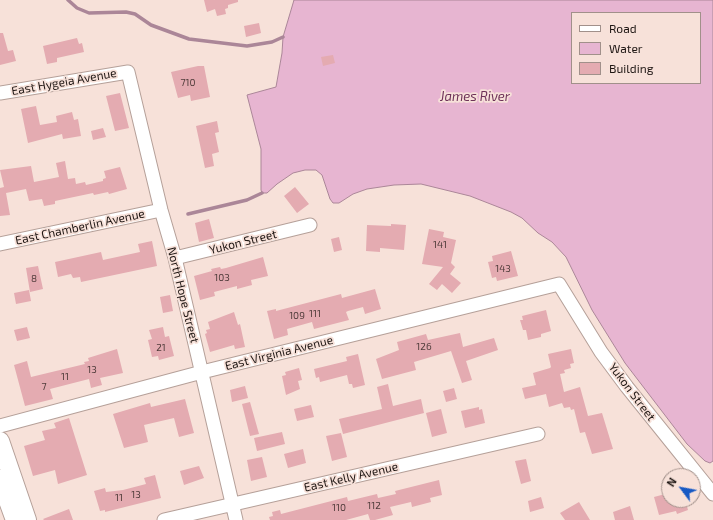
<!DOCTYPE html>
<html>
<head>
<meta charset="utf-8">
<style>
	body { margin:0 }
	#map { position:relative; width:713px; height:520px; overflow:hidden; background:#f7e1d9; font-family:"Exo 2",sans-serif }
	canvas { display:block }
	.legend { position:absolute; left:571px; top:12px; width:130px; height:72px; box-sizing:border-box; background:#f7e1d9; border:1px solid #a1908a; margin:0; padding:5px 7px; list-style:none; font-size:12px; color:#1f1714 }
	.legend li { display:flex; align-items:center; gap:8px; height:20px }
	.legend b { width:20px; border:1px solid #a1908a }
	.north { position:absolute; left:661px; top:468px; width:40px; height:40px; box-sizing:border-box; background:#f7e1d9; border:1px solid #a1908a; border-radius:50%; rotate:302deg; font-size:11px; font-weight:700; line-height:16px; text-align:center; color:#1f1714 }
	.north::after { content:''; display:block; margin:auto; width:14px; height:18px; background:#1659c4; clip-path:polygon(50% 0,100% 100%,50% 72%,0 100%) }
</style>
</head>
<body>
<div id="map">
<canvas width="713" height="520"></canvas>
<ul class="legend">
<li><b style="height:5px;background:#fff"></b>Road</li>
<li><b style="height:11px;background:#e7b5d1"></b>Water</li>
<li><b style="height:11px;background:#e4abb1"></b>Building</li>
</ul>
<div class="north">N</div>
</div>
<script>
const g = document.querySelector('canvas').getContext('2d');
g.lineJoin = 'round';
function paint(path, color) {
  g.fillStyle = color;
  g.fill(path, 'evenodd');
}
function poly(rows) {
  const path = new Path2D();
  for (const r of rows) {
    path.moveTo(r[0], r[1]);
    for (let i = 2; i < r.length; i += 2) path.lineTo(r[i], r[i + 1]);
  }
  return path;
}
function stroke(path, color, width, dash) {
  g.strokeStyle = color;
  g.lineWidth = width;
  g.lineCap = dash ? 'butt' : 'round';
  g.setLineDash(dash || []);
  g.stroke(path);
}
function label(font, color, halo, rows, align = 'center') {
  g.font = font + ' "Exo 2",sans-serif';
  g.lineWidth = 3.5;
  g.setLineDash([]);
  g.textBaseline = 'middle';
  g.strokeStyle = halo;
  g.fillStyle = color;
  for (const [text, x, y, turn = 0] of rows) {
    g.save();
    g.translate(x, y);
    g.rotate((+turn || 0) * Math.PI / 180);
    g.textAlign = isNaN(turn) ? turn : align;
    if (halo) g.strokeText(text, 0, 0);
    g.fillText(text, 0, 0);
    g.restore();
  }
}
const water = poly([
	[294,0,713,0,713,461,710,463,705,461,687,444,625,363,592,310,566,257,552,242,538,233,522,218,511,212,470,196,421,184,394,185,367,189,353,194,339,203,333,203,330,199,322,175,316,170,305,170,293,173,277,184,267,193,262,193,261,190,261,149,247,95,276,87,282,53,283,37,294,0],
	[572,13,700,13,700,83,572,83,572,13]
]);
paint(water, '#e7b5d1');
stroke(water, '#ab8698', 1);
stroke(poly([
	[68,0,77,8,89,13,126,12,135,14,151,25,189,39,247,46,272,42,283,37],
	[188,214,247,200,262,193]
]), '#ab8698', 3.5);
paint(poly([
	[204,0,238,0,238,2,228,5,228,8,225,9,226,14,217,16,215,9,207,12],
	[259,23,261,33,246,37,244,26],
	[0,33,3,33,8,51,13,50,16,61,0,65],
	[77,38,79,44,82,43,84,52,57,58,57,62,47,64,43,46],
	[333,55,335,63,323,66,321,57],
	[198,66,204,66,210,97,191,101,190,95,178,98,171,72],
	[120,93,129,128,115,131,106,96],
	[36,106,40,125,57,122,56,116,72,112,74,120,78,119,81,136,63,139,62,134,28,143,21,109],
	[217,121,219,132,215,133,219,152,212,154,214,166,205,168,196,126],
	[103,128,106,137,93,140,91,131],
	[65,161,68,179,75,178,76,184,85,182,86,185,103,181,103,179,106,178,104,171,120,167,127,189,109,194,108,192,94,195,93,193,55,201,55,204,44,206,42,199,29,201,26,189,6,193,10,215,0,216,0,188,4,187,0,170,31,166,34,182,59,177,56,163],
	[295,187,309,204,297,213,284,196],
	[209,219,214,238,199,242,195,223],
	[391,224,406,225,404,250,380,248,380,252,366,251,367,225,391,226],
	[429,229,444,232,443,237,456,240,451,263,455,267,450,274,461,283,452,293,442,284,437,290,429,284,443,267,422,264],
	[339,237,342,250,334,252,331,239],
	[152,241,157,266,81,282,80,277,73,278,71,274,58,277,55,262,101,252,103,260,140,252,138,244],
	[511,251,518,276,497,281,496,277,492,278,488,262,493,261,492,256],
	[263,257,268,276,251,280,252,285,237,289,237,286,214,292,215,296,200,300,194,276,212,271,211,269,220,267,221,269,226,268],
	[38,266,43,289,30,292,26,268],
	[375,289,381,309,365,314,363,307,348,311,346,312,349,320,314,329,312,322,287,329,288,335,274,339,267,311,276,309,276,311,341,294,342,298],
	[29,290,31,301,16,304,14,293],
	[170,295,173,311,163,313,160,297],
	[546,310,551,331,541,334,541,337,528,340,526,330,523,330,520,320,523,320,522,316],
	[234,312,238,325,240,324,245,347,235,349,234,345,210,352,205,334,207,333,206,330,210,329,208,322],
	[27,327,30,338,17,341,14,330],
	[163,327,165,337,169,336,174,356,159,360,158,356,152,357,148,340,152,339,149,330],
	[460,333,463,347,494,338,498,350,466,361,472,380,462,383,451,351,414,362,416,370,382,379,376,359,399,350,397,342,426,334,428,340],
	[117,349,123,373,100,378,102,385,91,388,89,379,50,389,53,399,25,406,14,365,27,361,31,377,85,364,84,362,89,361,88,358],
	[571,349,574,363,570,364,571,368,564,370,565,373,560,374,564,392,580,387,588,416,602,413,613,449,592,454,585,432,580,433,574,409,571,410,570,407,564,408,562,403,549,407,546,394,525,399,522,388,536,385,533,373,550,368,551,367,548,354],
	[358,354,365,385,353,388,352,384,349,384,347,375,320,382,319,377,316,378,314,369,347,361,346,357],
	[299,368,302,380,298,381,300,389,286,395,282,376,286,375,285,372],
	[388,384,393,406,421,399,424,413,343,434,339,419,382,409,377,387],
	[245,386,248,398,232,402,230,390],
	[454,388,457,399,446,402,443,391],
	[185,399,194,433,179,437,174,418,144,425,148,442,124,448,113,414,150,403,151,407],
	[250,402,259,434,250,436,242,404],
	[311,405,314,417,297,421,294,409],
	[479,407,479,410,482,409,485,423,465,428,461,411],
	[441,409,447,433,432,437,426,413],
	[69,418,87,475,58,484,55,470,33,476,24,446,45,440,42,431,56,428,54,423],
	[282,432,285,444,257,451,254,438],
	[341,433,347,457,332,461,326,436],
	[303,449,306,463,288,468,284,454],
	[262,457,267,477,251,481,247,460],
	[526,459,531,481,521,484,515,461],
	[199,466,204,478,184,485,180,471],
	[155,475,161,498,105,512,105,510,100,511,94,491,105,488,106,492,123,490,146,484,144,478],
	[439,480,442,495,430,498,431,502,412,507,411,502,390,507,393,515,375,520,370,520,368,514,346,520,270,520,269,517,273,516,272,512,280,510,281,514,347,497,348,501,377,494,378,498,396,494,395,491],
	[669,493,669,500,685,500,688,510,677,514,676,511,659,515,654,497],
	[541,497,544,508,530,512,528,501],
	[579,502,590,520,565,520,560,513],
	[630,506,634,520,615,520,613,512],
	[69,509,73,520,44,520,43,519]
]), '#e4abb1');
const minor = poly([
	[0,93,128,72,161,210,175,258,236,520],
	[0,244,161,210],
	[175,258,310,225],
	[0,426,202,372,559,284,601,352,627,387,713,494],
	[164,520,538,434]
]);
const secondary = poly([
	[0,441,27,520],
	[0,479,15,520]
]);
stroke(minor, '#b5a099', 15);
stroke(secondary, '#b5a099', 20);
stroke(minor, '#fff', 13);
stroke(secondary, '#fff', 18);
label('10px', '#503c3b', null, [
	["710",188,83],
	["141",440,245],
	["143",503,269],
	["103",222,278],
	["8",34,279],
	["111",315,314],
	["109",297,316],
	["126",424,347],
	["21",161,348],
	["13",92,370],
	["11",65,377],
	["7",44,387],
	["13",136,495],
	["11",119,498],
	["112",374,506],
	["110",339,508]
]);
label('12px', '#1f1714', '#f7e1d9', [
	["East Hygeia Avenue",64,82,-10],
	["East Chamberlin Avenue",80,227,-12],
	["Yukon Street",243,242,-14],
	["North Hope Street",183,295,76],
	["East Virginia Avenue",279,353,-14],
	["Yukon Street",632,392,53],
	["East Kelly Avenue",351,477,-13]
]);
label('italic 13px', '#6e3258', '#f7e1d9', [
	["James River",475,97]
]);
</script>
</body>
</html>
